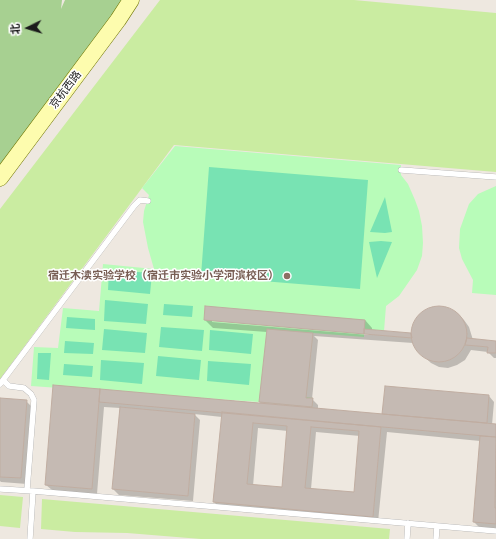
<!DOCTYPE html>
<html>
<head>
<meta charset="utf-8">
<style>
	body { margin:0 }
	#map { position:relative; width:496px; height:539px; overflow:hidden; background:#eee8e0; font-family:Signika,"Noto Sans SC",sans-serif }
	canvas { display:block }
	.north { position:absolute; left:8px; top:8px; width:40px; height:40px; -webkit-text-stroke:3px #fff; paint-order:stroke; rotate:265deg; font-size:11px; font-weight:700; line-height:16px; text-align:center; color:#1b1b1b }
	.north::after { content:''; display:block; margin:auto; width:14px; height:18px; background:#1b1b1b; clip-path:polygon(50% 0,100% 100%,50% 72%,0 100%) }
</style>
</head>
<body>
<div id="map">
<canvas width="496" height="539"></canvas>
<div class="north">北</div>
</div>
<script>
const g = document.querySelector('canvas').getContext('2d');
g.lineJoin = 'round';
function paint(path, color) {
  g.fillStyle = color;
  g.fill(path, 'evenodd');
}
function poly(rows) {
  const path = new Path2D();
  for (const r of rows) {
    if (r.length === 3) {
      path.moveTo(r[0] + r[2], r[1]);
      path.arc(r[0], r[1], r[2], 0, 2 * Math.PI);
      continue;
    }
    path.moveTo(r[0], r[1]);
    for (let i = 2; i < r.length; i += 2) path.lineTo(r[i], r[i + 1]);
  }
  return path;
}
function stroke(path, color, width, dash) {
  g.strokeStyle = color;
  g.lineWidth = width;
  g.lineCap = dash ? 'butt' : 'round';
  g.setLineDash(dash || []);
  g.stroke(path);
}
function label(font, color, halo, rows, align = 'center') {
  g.font = font + ' Signika,"Noto Sans SC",sans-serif';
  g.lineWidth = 3;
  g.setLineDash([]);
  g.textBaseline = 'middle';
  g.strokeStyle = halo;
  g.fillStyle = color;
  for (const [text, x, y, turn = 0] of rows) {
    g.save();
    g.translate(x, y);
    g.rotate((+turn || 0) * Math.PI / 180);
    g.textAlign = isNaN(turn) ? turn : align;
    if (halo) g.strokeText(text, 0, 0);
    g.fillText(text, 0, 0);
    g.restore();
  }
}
paint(poly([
	[160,0,354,0,496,13,496,172,174,145,0,379,0,209],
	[0,495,23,497,20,528,0,526],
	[42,499,390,529,389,539,201,539,127,533,75,532,41,529]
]), '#caeca1');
paint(poly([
	[0,0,62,0,61,9,65,0,122,0,103,32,0,169]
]), '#a7d091');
paint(poly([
	[175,146,401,165,401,175,408,184,415,200,419,211,422,226,423,243,422,256,417,270,399,296,386,306,384,331,364,329,364,337,313,333,306,397,313,398,312,407,259,402,31,386,34,347,58,348,63,308,99,311,103,264,154,269,148,248,143,222,144,211,149,195,142,188],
	[496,186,496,295,472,293,473,280,462,259,459,248,460,229,469,204,478,194]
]), '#b8fcb9');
paint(poly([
	[209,167,368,180,360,289,201,276],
	[385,197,392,232,385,233,370,232],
	[381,241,392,242,377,278,369,242],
	[109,270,152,273,150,294,108,290],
	[105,300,148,304,146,324,104,321],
	[164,304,193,306,192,317,163,315],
	[67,317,95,319,95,330,66,328],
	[161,327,204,330,202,351,159,347],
	[104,329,147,333,145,353,102,350],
	[210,330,253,334,251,354,209,350],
	[65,341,94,343,93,354,64,353],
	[38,353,51,353,49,380,37,379],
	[158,356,201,360,199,380,156,376],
	[101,360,144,363,142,384,100,380],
	[208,361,251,364,249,385,207,381],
	[64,364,93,366,92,377,63,375]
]), '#78e3b3');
paint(poly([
	[206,307,365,320,372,328,372,331,412,334,414,325,418,317,424,311,432,307,441,307,450,309,457,313,464,320,469,327,473,340,496,342,496,358,494,358,488,352,471,350,465,360,457,365,448,368,439,367,431,363,418,351,413,343,314,336,318,340,312,399,318,405,318,409,383,415,386,387,489,396,494,402,492,425,496,425,496,529,480,528,474,522,480,441,387,432,378,522,220,508,214,502,222,417,194,414,200,420,193,501,119,495,113,489,120,408,104,407,97,494,52,490,46,485,54,386,260,403,267,332,213,328,205,320],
	[212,320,369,333,369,335,212,322],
	[258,428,288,431,283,488,253,486],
	[316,432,360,436,355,493,311,489],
	[26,401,32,407,27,484,1,482,0,481,0,410]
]), '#0003');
const building = poly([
	[439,334,28],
	[205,306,365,320,364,334,204,320,205,306],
	[267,329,313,333,306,398,313,398,312,407,259,402,267,329],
	[364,329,411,333,412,338,364,334,364,329],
	[467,338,496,341,496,353,487,353,488,347,465,345,467,338],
	[53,385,100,389,92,489,45,485,53,385],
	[385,386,489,395,487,423,382,414,385,386],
	[100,389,496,424,496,437,99,402,100,389],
	[0,398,27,400,21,478,0,477,0,398],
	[120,407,195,414,188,496,112,489,120,407],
	[222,412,381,427,373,517,213,502,222,412],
	[253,423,287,426,282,487,247,484,253,423],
	[311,427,359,431,354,492,305,488,311,427],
	[480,436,496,437,495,508,496,508,496,524,473,522,480,436]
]);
paint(building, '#c5bab3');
stroke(building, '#c0ada1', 1);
const service = poly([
	[401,170,496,177],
	[3,380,9,386,24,388,31,394,34,400,27,490],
	[0,384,134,206,140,200,148,201],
	[0,489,33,491,496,531],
	[30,539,33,491],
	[407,539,408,523],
	[436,539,437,526]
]);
const secondary = poly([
	[0,178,118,20,131,0]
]);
stroke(service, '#a2a2a2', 6);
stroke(secondary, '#6e7400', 17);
stroke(service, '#fff', 5.5);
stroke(secondary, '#fdfcae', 16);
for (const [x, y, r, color] of [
	[287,276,4,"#8d6e63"]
]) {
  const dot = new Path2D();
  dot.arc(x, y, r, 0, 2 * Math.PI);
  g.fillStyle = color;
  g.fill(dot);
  stroke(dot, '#fff', 1.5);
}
label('11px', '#1b1b1b', '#fff', [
	["京杭西路",66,90,-53]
]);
label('bold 11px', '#785e54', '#fff', [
	["宿迁木渎实验学校（宿迁市实验小学河滨校区）",279,276]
], 'right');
</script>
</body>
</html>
